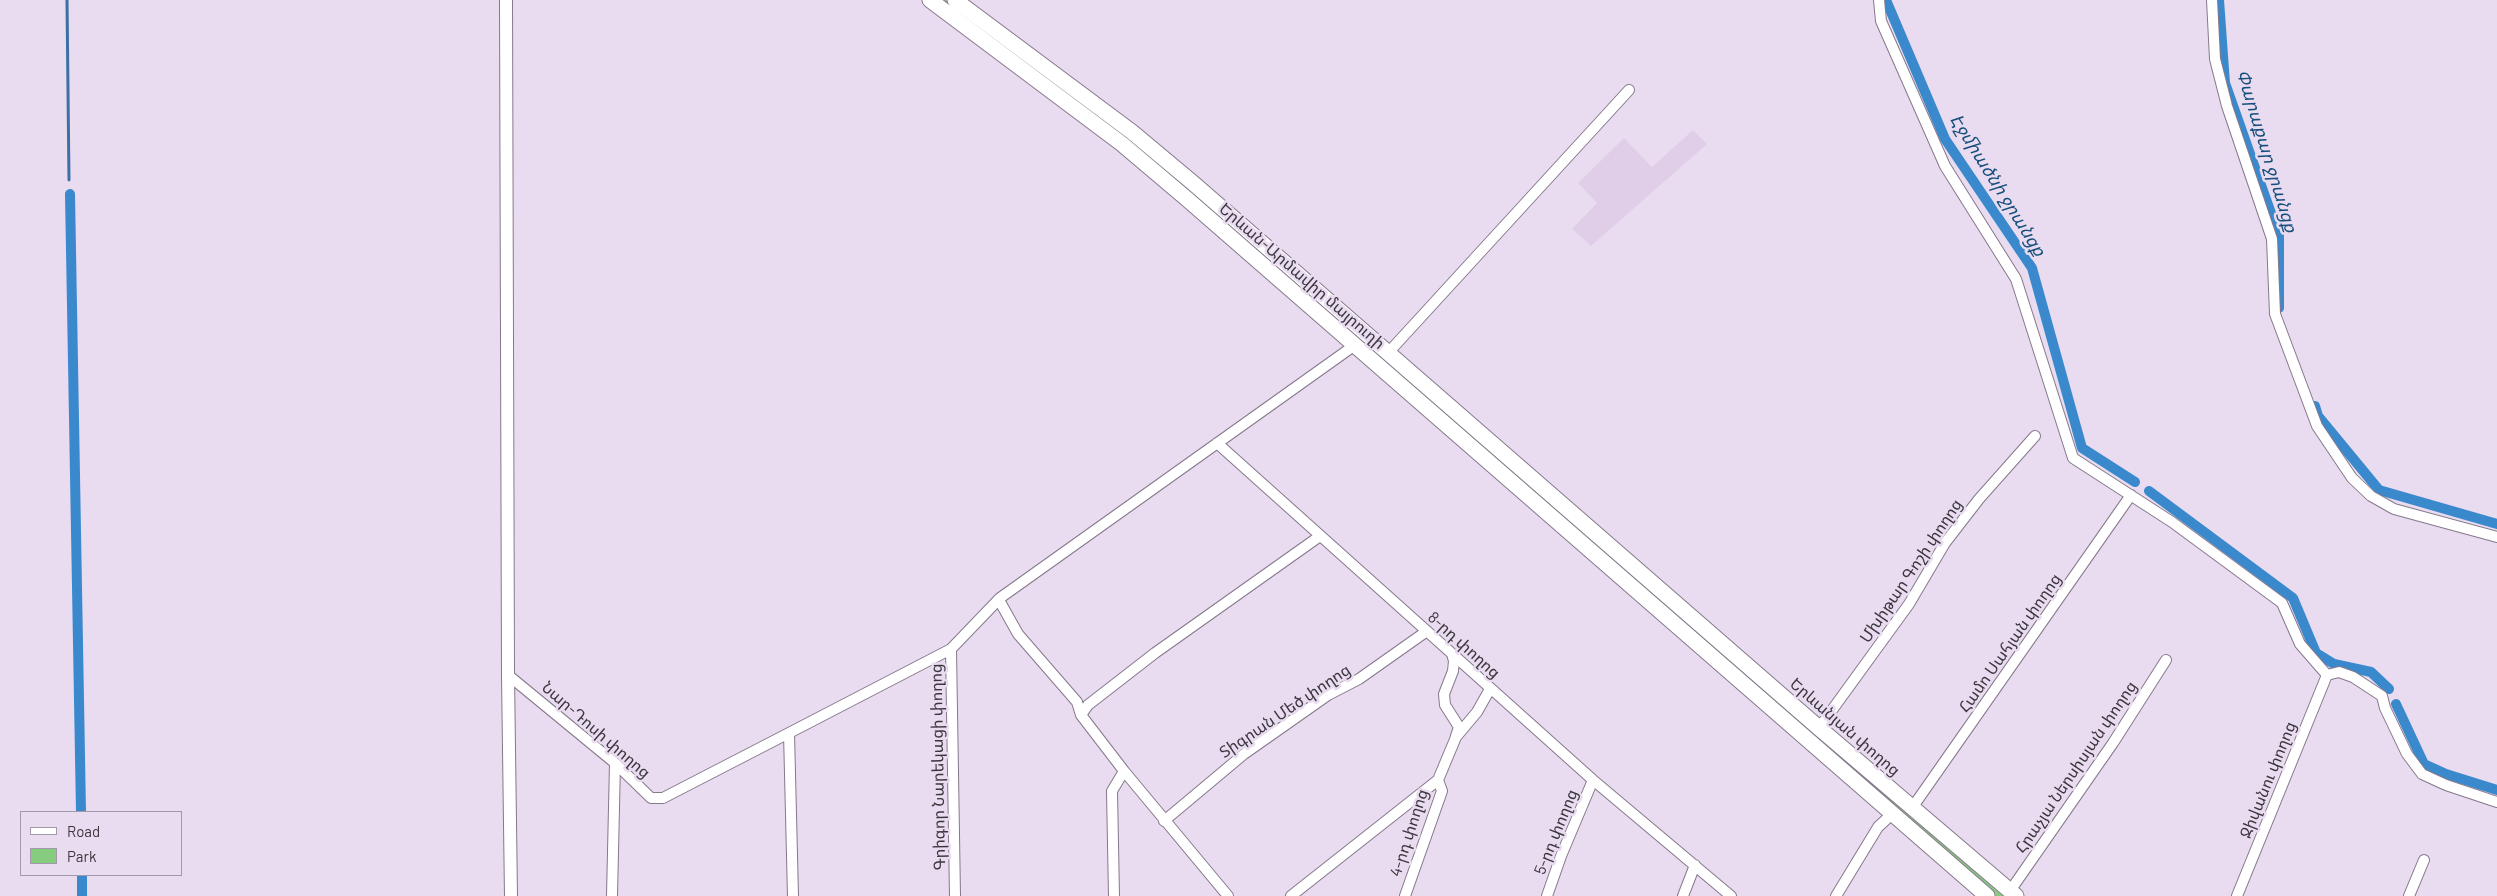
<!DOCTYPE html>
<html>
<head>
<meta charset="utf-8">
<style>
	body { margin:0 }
	#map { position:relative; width:2497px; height:896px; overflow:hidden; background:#e9dcf0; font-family:Barlow,sans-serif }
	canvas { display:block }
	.legend { position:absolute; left:20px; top:811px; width:162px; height:65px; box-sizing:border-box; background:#e9dcf0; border:1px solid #a39aa9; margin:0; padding:6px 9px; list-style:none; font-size:15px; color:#3b363e }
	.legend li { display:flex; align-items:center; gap:10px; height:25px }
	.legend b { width:25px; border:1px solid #a39aa9 }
</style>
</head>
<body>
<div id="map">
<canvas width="2497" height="896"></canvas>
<ul class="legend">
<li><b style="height:6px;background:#fff"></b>Road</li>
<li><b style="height:14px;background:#86cc7f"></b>Park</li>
</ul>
</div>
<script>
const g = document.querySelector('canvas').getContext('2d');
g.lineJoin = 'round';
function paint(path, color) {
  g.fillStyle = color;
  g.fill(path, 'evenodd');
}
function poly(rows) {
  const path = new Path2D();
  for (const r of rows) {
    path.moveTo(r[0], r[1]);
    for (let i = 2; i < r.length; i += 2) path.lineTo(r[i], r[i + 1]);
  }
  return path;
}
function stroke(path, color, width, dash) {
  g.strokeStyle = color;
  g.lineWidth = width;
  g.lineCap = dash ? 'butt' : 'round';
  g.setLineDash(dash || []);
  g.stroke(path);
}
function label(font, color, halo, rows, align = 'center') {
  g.font = font + ' Barlow,"Noto Sans Armenian",sans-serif';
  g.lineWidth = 5;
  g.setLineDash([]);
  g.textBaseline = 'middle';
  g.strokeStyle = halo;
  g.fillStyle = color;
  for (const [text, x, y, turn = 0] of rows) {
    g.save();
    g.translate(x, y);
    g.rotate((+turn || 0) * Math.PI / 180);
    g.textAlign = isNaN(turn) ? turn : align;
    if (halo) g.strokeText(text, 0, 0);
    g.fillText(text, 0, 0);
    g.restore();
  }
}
paint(poly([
	[1693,130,1707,144,1591,246,1572,229,1597,203,1578,183,1624,138,1652,167]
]), '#e0cee9');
paint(poly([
	[939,0,947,0,1027,57,1152,155,2003,896,1996,896,1728,663]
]), '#86cc7f');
stroke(poly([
	[67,0,69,180]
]), '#3b70a2', 3);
stroke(poly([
	[1886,0,1945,139,2032,268,2082,448,2135,482],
	[2219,0,2225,83,2279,236,2279,308],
	[70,194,81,812],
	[2315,406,2318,416,2379,490,2497,524],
	[2149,491,2293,598,2316,653,2334,664,2371,672,2389,689],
	[2396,704,2424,764,2446,774,2497,790],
	[82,875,82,896]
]), '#3b89cd', 10);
const minor = poly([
	[1879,0,1881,21,1945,166,2016,279,2073,458,2172,522,2282,603,2300,644,2327,675],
	[2212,0,2215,59,2227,106,2272,239,2275,314,2317,426,2352,478,2371,496,2394,509,2497,537],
	[1387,354,1629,90],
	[1217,443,1593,780,1731,896],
	[999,600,1018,634,1077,702,1081,715,1124,771,1228,896],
	[1452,654,1454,661,1453,671,1444,694,1445,705,1459,727,1456,736],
	[508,675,615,763,651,798,663,798,789,733,793,896],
	[2327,675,2339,672,2353,677,2382,696,2385,708,2407,754,2422,774,2446,785,2497,802],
	[1081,715,1088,705,1155,653,1320,536],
	[1819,728,1909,604,1945,543,1979,499,2035,436],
	[789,733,951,649],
	[1912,808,2131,495],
	[1164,821,1244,754,1328,695,1359,679,1427,631],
	[2010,891,2113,743,2166,660],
	[612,896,615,763],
	[955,896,951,649,1000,598,1355,345],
	[1114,896,1112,791,1124,771],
	[1291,896,1438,780,1456,737,1477,712,1490,689],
	[1405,896,1442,791,1438,780],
	[1547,896,1561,856,1593,780],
	[1683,896,1695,865],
	[1836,896,1878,827,1893,813],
	[2237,896,2327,675],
	[2409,896,2424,860]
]);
const major = poly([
	[506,0,508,675,511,896]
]);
const highway = poly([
	[930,0,1122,144,1187,199,1987,896],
	[955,0,1132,132,1193,183,1819,728,2016,896]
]);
stroke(minor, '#85798b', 12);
stroke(major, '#85798b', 14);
stroke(highway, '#85798b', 17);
stroke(minor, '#fff', 10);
stroke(major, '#fff', 12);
stroke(highway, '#fff', 15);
label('16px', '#3b363e', '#e9dcf0', [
	["Երևան-Արմավիր մայրուղի",1302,276,41],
	["Մխիթար Գոշի փողոց",1911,571,-56],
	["Համո Սահյան փողոց",2010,643,-55],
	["8-րդ փողոց",1464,645,42],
	["Տիգրան Մեծ փողոց",1285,711,-34],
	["Երևանյան փողոց",1845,727,41],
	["Նար-Դոսի փողոց",596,730,41],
	["Գրիգոր Նարեկացի փողոց",938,767,-91],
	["Հրաչյա Ներսիսյան փողոց",2076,767,-56],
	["Ջիվանու փողոց",2268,780,-68],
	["5-րդ փողոց",1556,832,-68],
	["4-րդ փողոց",1409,833,-72]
]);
label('italic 18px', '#174e7c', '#e9dcf0', [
	["Փարաքար ջրանցք",2267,151,73],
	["Էջմիածնի ջրանցք",1998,185,58]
]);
</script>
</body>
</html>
